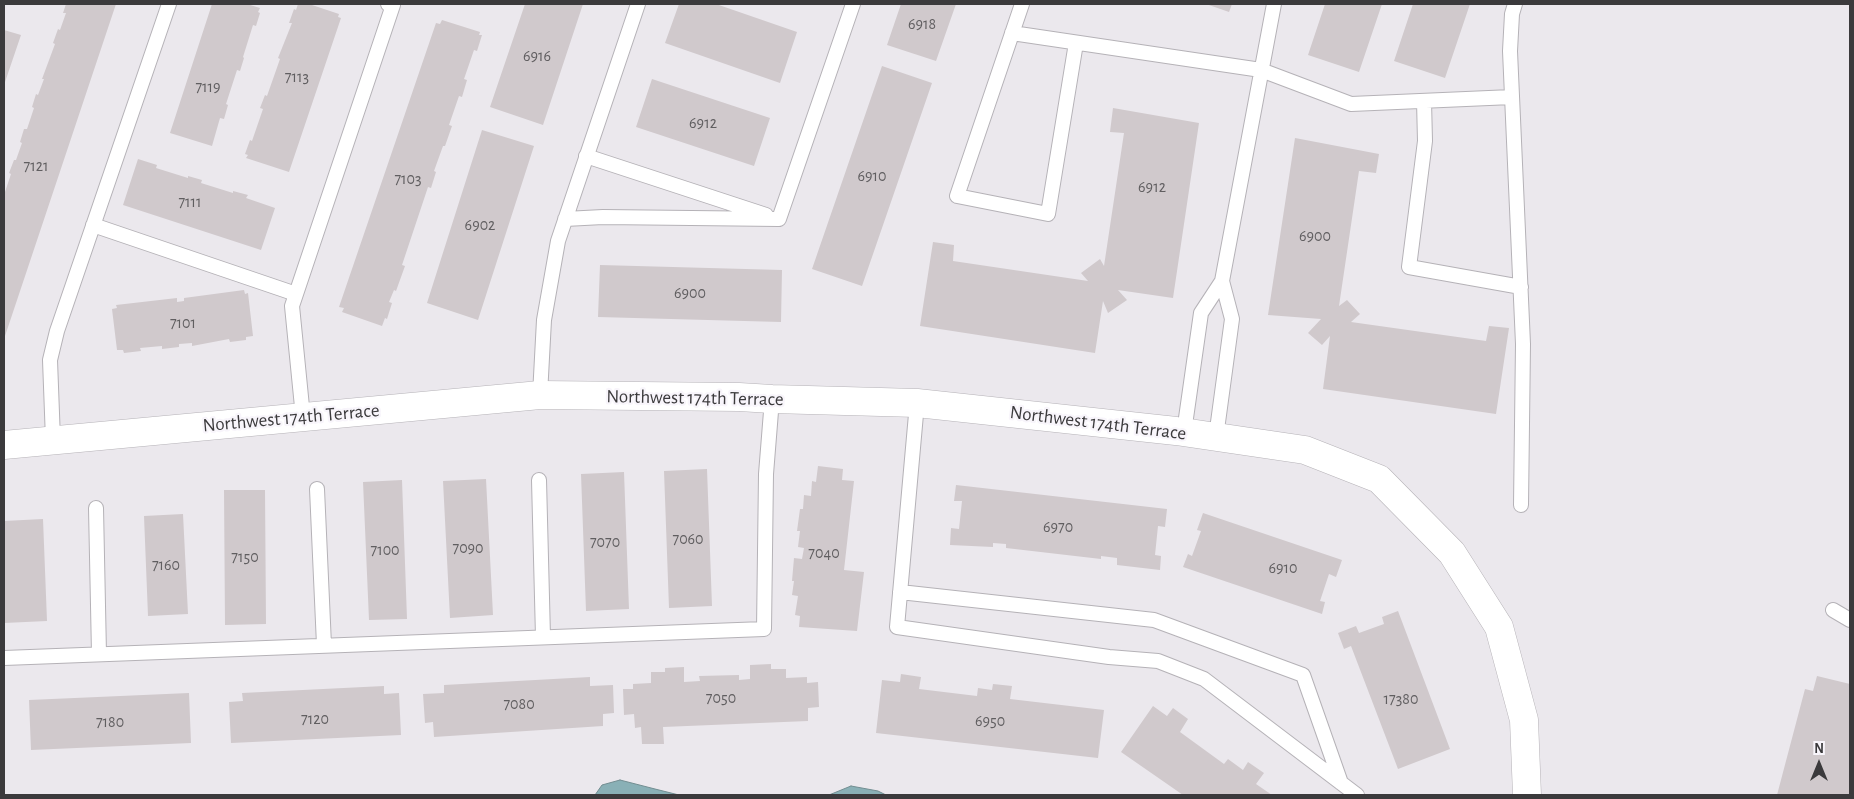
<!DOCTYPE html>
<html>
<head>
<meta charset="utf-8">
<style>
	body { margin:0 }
	#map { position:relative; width:1854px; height:799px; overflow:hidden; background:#ebe8ed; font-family:"Alegreya Sans",sans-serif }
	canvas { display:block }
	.frame { position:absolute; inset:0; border:5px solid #3b3a3c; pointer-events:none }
	.north { position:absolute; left:1794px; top:739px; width:50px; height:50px; -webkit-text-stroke:4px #f8f5fb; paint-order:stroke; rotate:0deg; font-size:14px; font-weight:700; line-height:20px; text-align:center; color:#3b3a3c }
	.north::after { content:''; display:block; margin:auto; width:18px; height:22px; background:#3b3a3c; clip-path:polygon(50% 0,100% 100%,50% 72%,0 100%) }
</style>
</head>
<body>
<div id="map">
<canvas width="1854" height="799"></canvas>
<div class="frame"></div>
<div class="north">N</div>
</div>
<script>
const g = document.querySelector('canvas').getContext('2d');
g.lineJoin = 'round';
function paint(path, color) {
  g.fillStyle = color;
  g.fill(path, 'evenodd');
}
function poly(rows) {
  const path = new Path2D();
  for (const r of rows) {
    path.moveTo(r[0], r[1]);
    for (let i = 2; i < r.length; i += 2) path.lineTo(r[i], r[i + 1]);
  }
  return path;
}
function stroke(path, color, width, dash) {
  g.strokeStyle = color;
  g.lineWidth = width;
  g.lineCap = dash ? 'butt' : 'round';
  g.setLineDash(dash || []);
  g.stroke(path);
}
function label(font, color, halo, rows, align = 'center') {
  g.font = font + ' "Alegreya Sans",sans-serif';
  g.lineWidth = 4.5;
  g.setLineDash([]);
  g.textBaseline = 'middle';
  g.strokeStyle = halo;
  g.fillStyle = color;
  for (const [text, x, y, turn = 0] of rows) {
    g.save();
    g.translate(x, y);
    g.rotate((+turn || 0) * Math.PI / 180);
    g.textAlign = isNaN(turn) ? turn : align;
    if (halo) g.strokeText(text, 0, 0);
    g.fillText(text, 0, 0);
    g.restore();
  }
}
const water = poly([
	[620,780,655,789,679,795,595,795,602,785,620,780],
	[851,786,878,791,886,795,829,795,851,786]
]);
paint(water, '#89b0b6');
stroke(water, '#728d91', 1);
paint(poly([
	[66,4,116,4,4,339,4,195,11,174,9,173,14,160,16,160,22,143,20,142,24,129,27,129,34,108,32,107,36,94,38,95,44,79,42,79,55,44,53,43,58,29,60,30,66,13,63,13],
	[212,4,247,4,260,8,258,12,260,13,256,26,253,25,243,57,244,58,240,71,237,70,226,104,228,105,224,119,220,118,212,146,170,133],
	[298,4,309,4,339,14,338,17,341,18,289,172,246,158,248,155,245,154,250,140,252,141,263,109,260,108,265,95,267,96,280,59,278,58,292,23,289,23,294,9,296,10],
	[525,4,583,4,543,125,490,107],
	[679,4,716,4,797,32,780,83,665,43],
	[901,4,956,4,936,61,887,45],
	[1206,4,1232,4,1229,12],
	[1325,4,1382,4,1359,72,1308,55],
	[1413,4,1470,4,1445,78,1394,61],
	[442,20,480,32,479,35,482,35,477,51,474,50,464,79,467,80,462,97,459,96,449,125,452,126,445,146,443,146,434,171,436,172,431,188,428,187,402,265,405,266,396,291,394,290,389,302,392,303,387,319,385,318,382,326,342,312,344,308,339,307,436,23,440,24],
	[4,30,21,35,4,85],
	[882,66,932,83,862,286,812,269],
	[652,79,770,118,754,166,636,127],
	[1113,108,1199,123,1173,298,1118,290,1127,300,1108,313,1103,301,1095,353,920,326,933,242,954,245,953,261,1088,281,1081,273,1100,259,1104,266,1124,133,1110,132],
	[482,130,534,146,478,320,427,303],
	[1295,138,1379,154,1376,173,1359,171,1339,306,1347,300,1360,314,1351,322,1486,341,1489,326,1509,328,1496,414,1323,389,1330,336,1322,345,1308,333,1321,319,1268,315],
	[138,159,157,165,156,168,188,178,188,176,202,180,201,183,233,193,233,191,248,195,246,198,275,208,261,250,123,205],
	[600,265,782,270,781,322,598,317],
	[244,290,245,294,248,293,253,336,246,337,246,340,230,342,229,339,192,346,192,343,179,344,179,347,162,349,162,346,140,348,141,351,124,353,123,350,117,350,112,309,117,308,116,305,177,298,177,302,184,301,184,298],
	[818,466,843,469,842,480,854,481,844,570,864,572,857,631,799,627,800,616,795,615,798,596,792,595,794,581,792,581,794,558,802,559,804,548,798,547,800,531,797,531,800,509,803,509,804,495,811,496,812,481,816,482],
	[707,469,712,606,669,608,664,471],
	[624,472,629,609,586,611,581,474],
	[486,479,493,615,450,618,443,481],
	[402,480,407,619,369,620,363,482],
	[956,485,1167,509,1165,527,1158,526,1155,555,1161,556,1160,570,1117,565,1117,558,1101,556,1101,559,1006,548,1006,544,993,543,993,547,950,545,951,528,959,529,962,501,954,501],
	[224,490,265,490,266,624,225,625],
	[1203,513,1342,560,1336,577,1329,574,1320,601,1325,602,1322,614,1183,567,1188,554,1192,556,1201,531,1197,530],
	[183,514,188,614,148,616,144,516],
	[43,519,47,621,4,623,4,521],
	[1398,611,1450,749,1398,769,1351,646,1344,649,1338,633,1356,626,1359,633,1384,624,1382,617],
	[771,664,771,669,786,669,786,678,807,677,807,683,818,682,819,707,808,708,808,721,663,727,664,744,642,744,641,727,635,728,634,714,624,715,623,689,633,689,633,684,651,683,651,672,665,672,665,668,684,667,684,682,700,681,699,676,739,675,739,680,750,679,750,665],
	[901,674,921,677,919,689,977,696,978,688,992,690,993,684,1012,686,1010,699,1104,710,1098,758,876,733,882,680,900,682],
	[1817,676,1850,684,1850,795,1777,795,1805,689,1813,691],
	[590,677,590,686,613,685,614,713,603,714,603,726,434,737,433,722,425,723,423,694,444,693,444,685],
	[384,686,384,694,399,693,401,735,231,743,229,702,243,701,242,693],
	[189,693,191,743,31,750,29,700],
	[1153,706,1167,716,1173,708,1188,719,1180,732,1224,764,1228,759,1243,770,1248,762,1264,773,1256,784,1272,795,1183,795,1121,752]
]), '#d0c9cc');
const service = poly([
	[1022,4,957,196,1048,214,1076,43],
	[1515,4,1512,14,1510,51,1523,344,1521,505],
	[1012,33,1261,70,1351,104,1512,97],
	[1424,101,1425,141,1409,267,1521,287],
	[586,156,766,215],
	[565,219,603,217,779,219],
	[779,219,853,4],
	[93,225,296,294],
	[540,395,544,320,558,241,638,4],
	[917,403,897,627,1109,657,1158,661,1204,679,1357,795],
	[303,417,292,306,393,5,388,4],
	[1184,432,1201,313,1222,281,1274,4],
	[1216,437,1232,319,1222,281],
	[53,440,50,360,57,331,169,4],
	[539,480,543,637],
	[317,489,324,645],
	[96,508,99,654],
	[900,592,1154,620,1303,675,1341,783],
	[1833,610,1850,620],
	[4,658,764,629,766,474,772,399]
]);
const tertiary = poly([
	[4,445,540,395,739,397,772,399,917,403,1176,431,1305,450,1379,479,1452,553,1499,627,1524,720,1527,795]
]);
stroke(service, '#b5b2b7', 16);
stroke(tertiary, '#b5b2b7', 29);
stroke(service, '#fff', 14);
stroke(tertiary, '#fff', 28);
label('16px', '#605e60', null, [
	["6918",922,24],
	["6916",537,56],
	["7113",297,77],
	["7119",208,87],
	["6912",703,123],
	["7121",36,166],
	["6910",872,176],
	["7103",408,179],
	["6912",1152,187],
	["7111",190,202],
	["6902",480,225],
	["6900",1315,236],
	["6900",690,293],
	["7101",183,323],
	["6970",1058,527],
	["7060",688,539],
	["7070",605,542],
	["7090",468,548],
	["7100",385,550],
	["7040",824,553],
	["7150",245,557],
	["7160",166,565],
	["6910",1283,568],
	["7050",721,698],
	["17380",1401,699],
	["7080",519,704],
	["7120",315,719],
	["6950",990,721],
	["7180",110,722]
]);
label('19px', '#3b3a3c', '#f8f5fb', [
	["Northwest 174th Terrace",695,398,1],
	["Northwest 174th Terrace",291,418,-5],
	["Northwest 174th Terrace",1098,423,7]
]);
</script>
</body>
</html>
